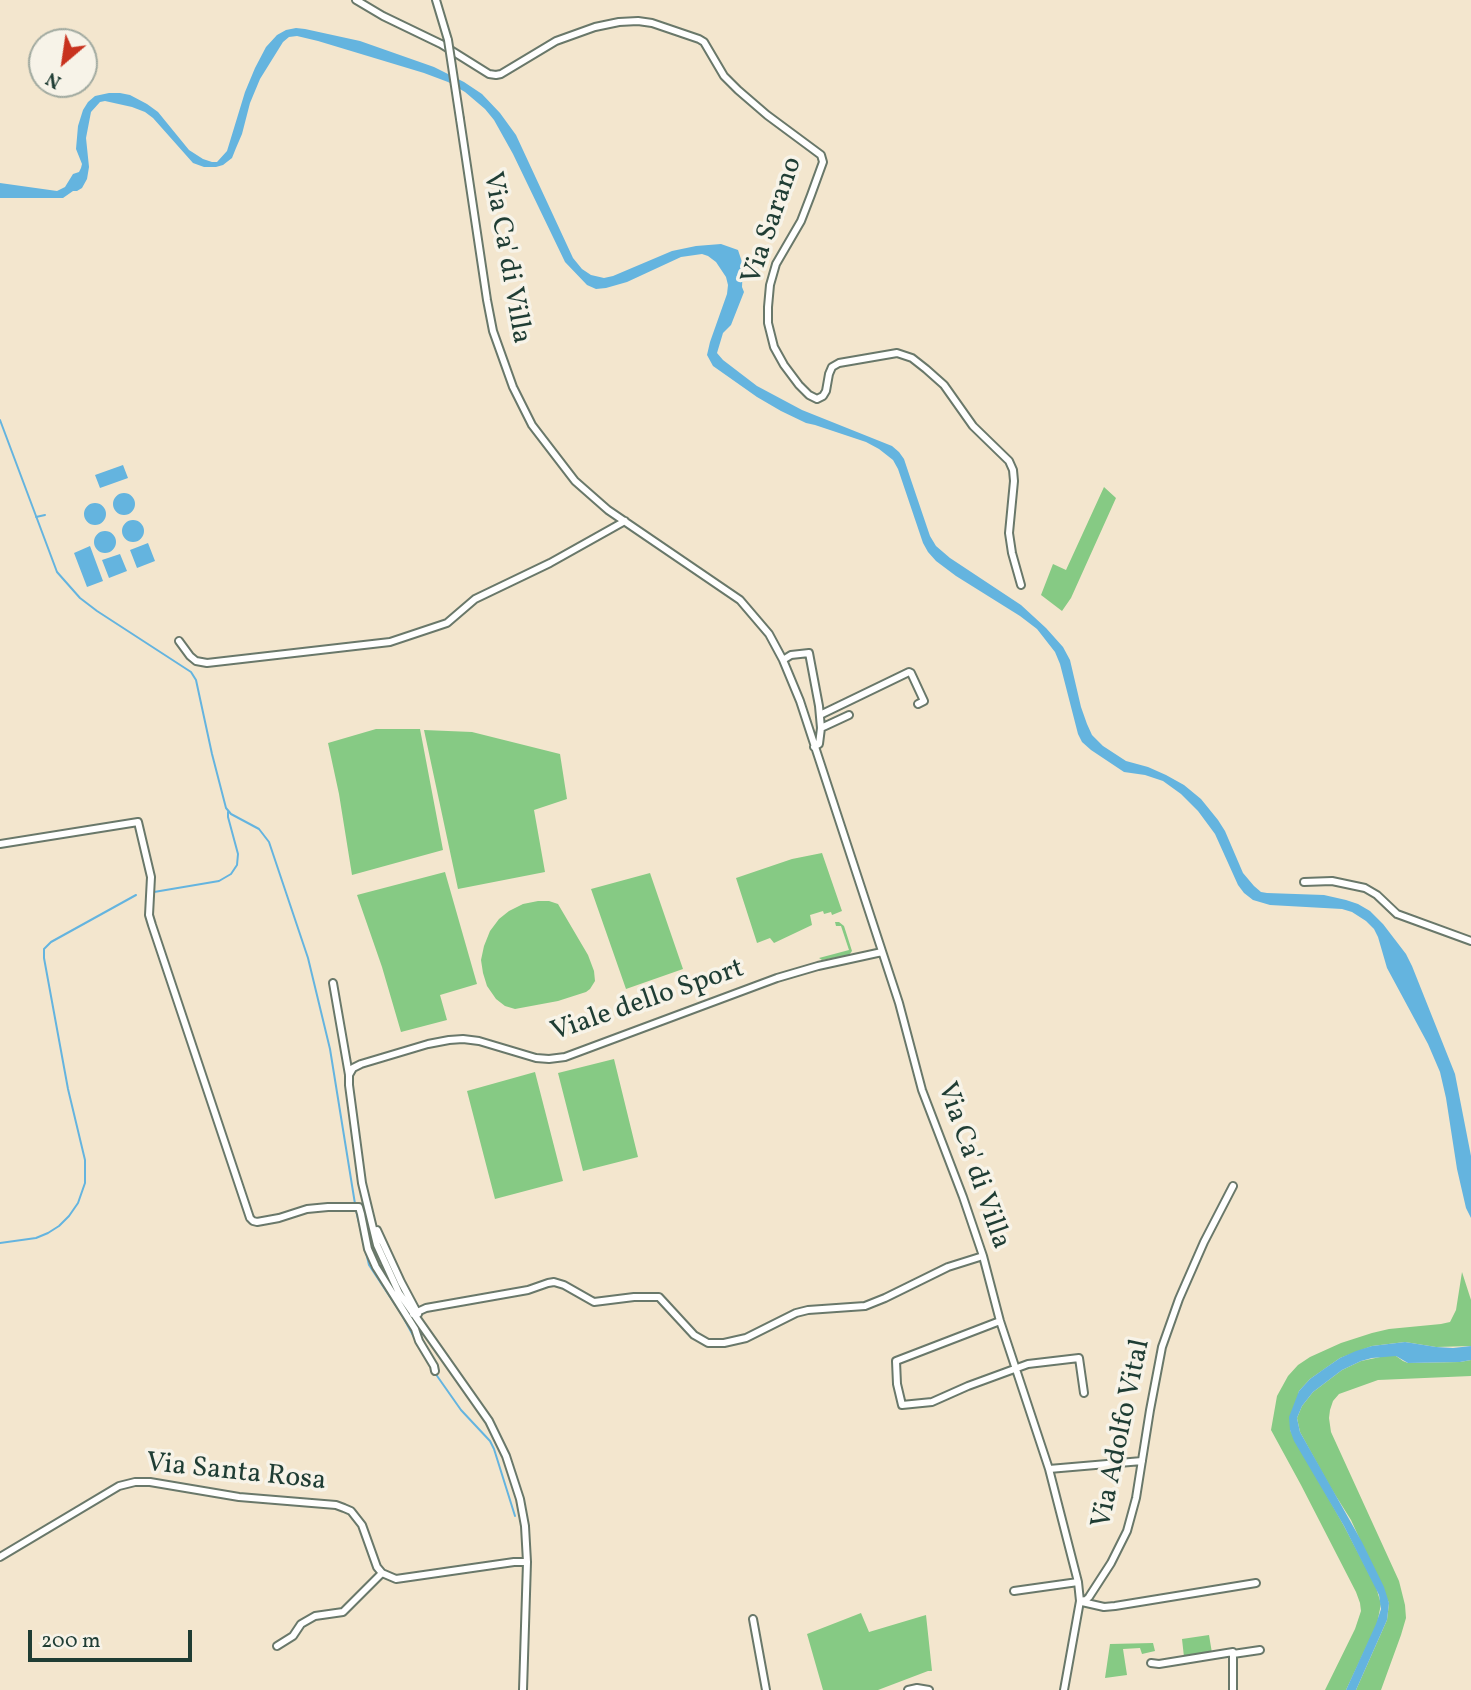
<!DOCTYPE html>
<html>
<head>
<meta charset="utf-8">
<style>
	body { margin:0 }
	#map { position:relative; width:1471px; height:1690px; overflow:hidden; background:#f3e6ce; font-family:Vollkorn,serif }
	canvas { display:block }
	.north { position:absolute; left:28px; top:28px; width:70px; height:70px; box-sizing:border-box; background:#f7f3e8; border:2px solid #a1aaa0; border-radius:50%; rotate:209deg; font-size:19px; font-weight:700; line-height:28px; text-align:center; color:#1f3d34 }
	.north::after { content:''; display:block; margin:auto; width:24px; height:32px; background:#c8321e; clip-path:polygon(50% 0,100% 100%,50% 72%,0 100%) }
	.scale { position:absolute; left:28px; top:1630px; width:164px; height:32px; box-sizing:border-box; border:4px solid #1f3d34; border-top:0; padding-left:9px; font-size:21px; line-height:24px; white-space:nowrap; color:#1f3d34; -webkit-text-stroke:5px #f7f3e8; paint-order:stroke }
</style>
</head>
<body>
<div id="map">
<canvas width="1471" height="1690"></canvas>
<div class="north">N</div>
<div class="scale">200 m</div>
</div>
<script>
const g = document.querySelector('canvas').getContext('2d');
g.lineJoin = 'round';
function paint(path, color) {
  g.fillStyle = color;
  g.fill(path, 'evenodd');
}
function poly(rows) {
  const path = new Path2D();
  for (const r of rows) {
    if (r.length === 3) {
      path.moveTo(r[0] + r[2], r[1]);
      path.arc(r[0], r[1], r[2], 0, 2 * Math.PI);
      continue;
    }
    path.moveTo(r[0], r[1]);
    for (let i = 2; i < r.length; i += 2) path.lineTo(r[i], r[i + 1]);
  }
  return path;
}
function stroke(path, color, width, dash) {
  g.strokeStyle = color;
  g.lineWidth = width;
  g.lineCap = dash ? 'butt' : 'round';
  g.setLineDash(dash || []);
  g.stroke(path);
}
function label(font, color, halo, rows, align = 'center') {
  g.font = font + ' Vollkorn,serif';
  g.lineWidth = 7;
  g.setLineDash([]);
  g.textBaseline = 'middle';
  g.strokeStyle = halo;
  g.fillStyle = color;
  for (const [text, x, y, turn = 0] of rows) {
    g.save();
    g.translate(x, y);
    g.rotate((+turn || 0) * Math.PI / 180);
    g.textAlign = isNaN(turn) ? turn : align;
    if (halo) g.strokeText(text, 0, 0);
    g.fillText(text, 0, 0);
    g.restore();
  }
}
paint(poly([
	[1104,487,1116,498,1071,598,1062,611,1041,595,1053,564,1066,570],
	[376,729,420,729,443,850,352,875,339,794,328,743],
	[424,730,472,732,560,754,567,799,534,810,545,872,458,889],
	[822,853,842,911,832,915,831,912,824,914,823,911,810,915,812,925,774,943,770,938,757,943,736,878,792,859],
	[445,872,477,984,440,995,447,1020,401,1032,382,967,357,895],
	[650,873,683,969,626,989,591,889],
	[538,901,549,901,558,904,588,955,594,971,595,981,590,989,586,992,558,1001,515,1009,505,1006,496,999,487,986,483,973,481,960,484,946,490,931,499,919,509,911,523,904],
	[835,922,839,922,844,926,852,951,849,955,822,960,819,958,849,950,841,926,836,926],
	[614,1059,638,1157,583,1171,558,1073],
	[535,1072,563,1181,495,1199,467,1091],
	[1462,1272,1471,1300,1471,1346,1436,1347,1405,1342,1372,1346,1340,1358,1310,1379,1299,1391,1290,1430,1344,1526,1376,1587,1381,1604,1377,1624,1346,1690,1325,1690,1355,1629,1361,1611,1360,1603,1356,1592,1301,1485,1271,1430,1277,1396,1288,1376,1298,1365,1310,1357,1341,1343,1372,1333,1389,1329,1441,1324,1450,1322,1456,1310],
	[1385,1356,1396,1356,1403,1361,1408,1363,1460,1362,1471,1360,1471,1376,1378,1380,1339,1394,1333,1401,1330,1410,1329,1418,1331,1432,1399,1581,1405,1605,1406,1618,1401,1635,1381,1690,1356,1690,1387,1620,1389,1603,1351,1520,1329,1485,1300,1432,1297,1418,1302,1406,1313,1392,1342,1370,1361,1361],
	[861,1613,869,1632,926,1615,932,1671,928,1671,878,1690,823,1690,807,1634],
	[1209,1635,1212,1653,1184,1657,1182,1639],
	[1153,1643,1155,1651,1142,1654,1140,1648,1123,1649,1127,1675,1105,1678,1110,1644]
]), '#86ca84');
paint(poly([
	[296,28,305,29,360,41,434,67,464,82,482,94,500,113,516,135,573,258,582,269,591,275,604,278,613,276,672,251,696,246,721,244,738,250,743,265,742,287,744,292,731,325,723,333,717,353,723,360,757,386,802,410,892,446,899,452,904,459,911,480,930,536,936,546,950,558,1021,605,1046,628,1063,647,1070,660,1081,707,1087,724,1092,735,1103,746,1126,761,1148,767,1166,775,1184,785,1201,799,1218,820,1225,831,1243,873,1254,886,1261,892,1267,893,1324,895,1346,900,1358,904,1370,911,1383,924,1406,954,1412,966,1455,1074,1471,1156,1471,1218,1466,1208,1457,1169,1446,1098,1440,1072,1428,1044,1387,968,1378,937,1374,929,1366,921,1352,912,1342,909,1270,905,1253,900,1244,893,1238,885,1215,834,1198,811,1181,794,1163,781,1145,775,1124,772,1091,750,1082,742,1078,734,1060,664,1055,652,1037,629,1020,616,956,576,936,561,928,552,923,543,898,469,893,460,879,449,866,442,815,425,806,423,781,411,757,397,713,366,707,355,710,342,727,294,728,285,726,277,716,262,708,256,702,254,681,257,627,282,606,288,596,289,587,285,565,262,513,154,494,120,485,109,465,92,448,82,424,73,318,41,297,36,289,37,283,42,260,79,250,103,242,134,236,148,232,158,223,165,216,167,204,167,193,163,153,118,145,112,132,107,105,101,100,102,91,112,86,138,89,167,87,179,82,188,77,191,73,191,63,198,0,198,0,183,57,191,65,187,73,174,79,172,81,168,82,164,76,149,78,126,83,110,88,102,95,96,109,93,120,93,130,95,147,104,158,112,189,150,203,159,212,162,217,162,227,151,245,92,255,68,266,47,277,35,286,30],
	[123,465,128,478,100,488,95,475],
	[124,504,11],
	[95,514,11],
	[133,531,11],
	[105,542,11],
	[148,543,155,561,137,568,130,550],
	[90,546,103,581,87,587,74,553],
	[120,554,127,571,109,578,102,560],
	[1405,1342,1436,1347,1453,1348,1471,1346,1471,1360,1460,1362,1408,1363,1396,1356,1372,1358,1361,1361,1342,1370,1313,1392,1302,1406,1297,1418,1300,1432,1362,1542,1384,1587,1389,1603,1387,1620,1356,1690,1346,1690,1376,1624,1381,1609,1379,1595,1344,1526,1294,1441,1290,1430,1289,1417,1299,1391,1310,1379,1324,1369,1340,1358,1356,1351,1372,1346]
]), '#64b4df');
stroke(poly([
	[0,420,57,572,80,598,97,611,191,672,196,680,212,754,226,808,231,814,259,829,269,842,308,958,330,1049,356,1210,369,1265,402,1315,416,1341],
	[36,517,45,515],
	[154,892,219,881,231,874,237,865,238,854,228,817,228,812],
	[0,1243,36,1238,48,1233,59,1226,69,1216,78,1203,85,1183,85,1160,68,1089,44,958,44,949,51,942,136,895],
	[435,1373,461,1410,490,1441,494,1449,515,1516]
]), '#64b4df', 2);
const minor = poly([
	[356,0,383,16,441,44,489,74,496,75,501,74,556,41,595,27,619,22,638,21,652,23,699,39,704,42,724,76,738,90,767,115,821,155,823,162,811,195,801,221,776,264,770,285,768,307,768,323,774,347,784,365,799,385,809,395,817,399,823,396,826,391,829,374,832,367,839,363,897,353,912,358,926,369,944,385,973,426,1009,461,1013,470,1014,481,1009,533,1012,553,1021,585],
	[436,0,448,40],
	[460,119,487,300,493,331,513,387,532,425,575,481,608,510,740,600,769,634,783,660,800,701,899,1003,922,1090,963,1197,983,1256,1000,1321,1049,1469,1078,1582,1080,1601,1064,1690],
	[179,641,190,656,196,661,207,663,390,642,447,623,475,599,550,563,625,521],
	[783,660,791,655,809,653,819,706,821,728,819,744,814,747],
	[820,715,909,672,911,673,924,701,918,704],
	[821,728,849,715],
	[0,844,138,822,151,877,149,915,152,925,250,1218,253,1221,257,1222,279,1218,307,1209,328,1207,359,1207,361,1214,368,1249,376,1267,415,1329,419,1341,434,1366,435,1371],
	[1304,882,1332,881,1365,888,1377,895,1397,914,1471,941],
	[333,983,349,1075,349,1085,362,1183,377,1245,399,1293,489,1421,506,1456,520,1499,525,1526,527,1562,523,1690],
	[349,1075,353,1068,361,1064,428,1044,449,1040,463,1039,479,1041,536,1058,549,1059,565,1057,777,978,818,966,882,952],
	[377,1230,401,1282,418,1314],
	[413,1314,426,1308,528,1290,548,1283,554,1282,564,1285,594,1302,634,1297,659,1297,694,1335,708,1343,724,1343,746,1338,796,1313,808,1310,865,1306,885,1298,948,1267,983,1256],
	[1000,1321,896,1361,897,1384,902,1405,932,1402,968,1386,1028,1364,1079,1358,1084,1393],
	[1049,1469,1142,1461],
	[0,1557,119,1486,135,1482,150,1482,239,1497,336,1505,344,1508,351,1511,362,1525,377,1567,382,1573,396,1579,514,1562,527,1562],
	[1014,1591,1078,1582],
	[1080,1601,1086,1600,1089,1597,1111,1563,1127,1531,1136,1498,1150,1410,1162,1347,1179,1299,1204,1242,1233,1186],
	[1082,1602,1104,1607,1115,1606,1256,1583],
	[753,1619,766,1690],
	[277,1646,293,1636,301,1624,315,1616,343,1612,382,1573],
	[1233,1654,1260,1650],
	[1151,1663,1159,1664,1233,1652,1233,1690],
	[908,1690,917,1688,929,1690]
]);
stroke(minor, '#69786a', 10);
stroke(minor, '#fff', 6);
const minorBridge = poly([
	[448,40,460,119]
]);
stroke(minorBridge, '#69786a', 10, []);
stroke(minorBridge, '#fff', 6);
label('28px', '#1f3d34', '#f7f3e8', [
	["Via Sarano",774,221,-71],
	["Via Ca' di Villa",505,258,80],
	["Viale dello Sport",648,1002,-19],
	["Via Ca' di Villa",972,1166,71],
	["Via Adolfo Vital",1123,1434,-78],
	["Via Santa Rosa",236,1474,6]
]);
</script>
</body>
</html>
